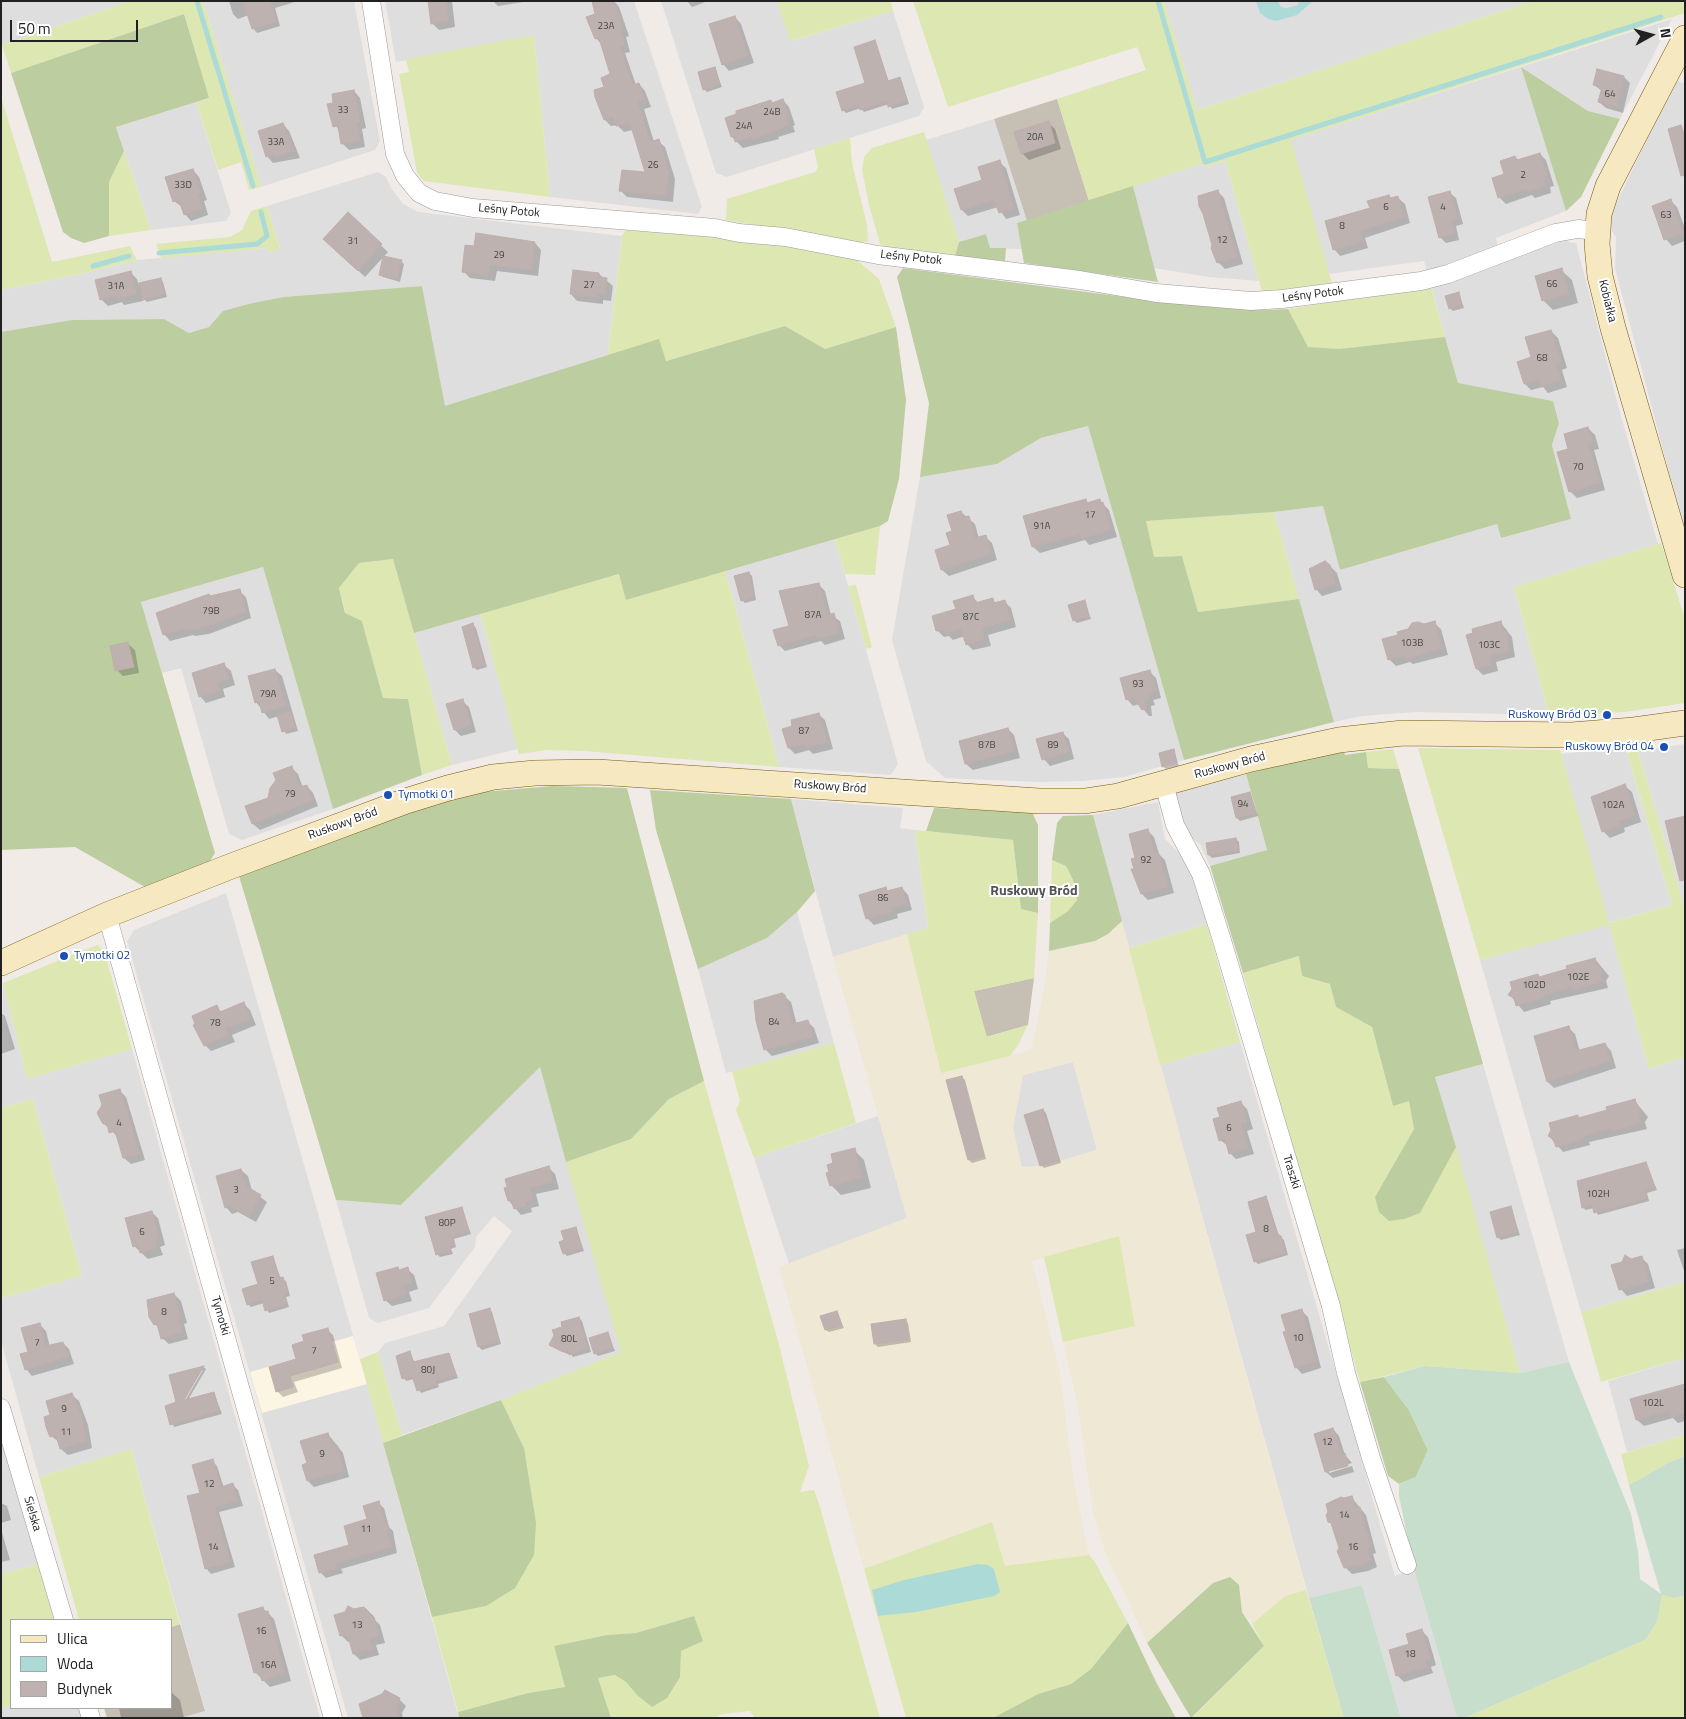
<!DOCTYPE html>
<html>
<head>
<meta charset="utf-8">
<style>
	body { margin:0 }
	#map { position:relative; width:1686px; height:1719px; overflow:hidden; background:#f1ebe8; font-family:"Titillium Web",sans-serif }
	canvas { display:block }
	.frame { position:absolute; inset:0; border:2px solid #212121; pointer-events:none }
	.legend { position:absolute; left:10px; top:1619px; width:162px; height:90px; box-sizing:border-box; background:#fff; border:1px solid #a6a6a6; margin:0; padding:6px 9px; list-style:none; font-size:15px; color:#212121 }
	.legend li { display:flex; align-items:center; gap:10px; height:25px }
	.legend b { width:25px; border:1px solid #a6a6a6 }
	.north { position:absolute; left:1626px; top:10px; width:50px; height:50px; -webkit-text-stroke:4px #fff; paint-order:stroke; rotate:83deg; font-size:14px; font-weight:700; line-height:20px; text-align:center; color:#212121 }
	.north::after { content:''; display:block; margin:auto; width:18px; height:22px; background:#212121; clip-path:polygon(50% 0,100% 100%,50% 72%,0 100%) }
	.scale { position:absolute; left:10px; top:20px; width:128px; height:22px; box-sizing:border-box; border:2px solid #212121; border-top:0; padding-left:6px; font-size:15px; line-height:18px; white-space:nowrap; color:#212121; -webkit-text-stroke:4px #fff; paint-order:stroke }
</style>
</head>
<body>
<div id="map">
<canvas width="1686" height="1719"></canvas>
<div class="frame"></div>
<ul class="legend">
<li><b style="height:6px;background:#f6e8c1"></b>Ulica</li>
<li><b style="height:14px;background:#acdbd7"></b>Woda</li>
<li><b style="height:14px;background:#beb2b1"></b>Budynek</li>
</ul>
<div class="north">N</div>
<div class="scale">50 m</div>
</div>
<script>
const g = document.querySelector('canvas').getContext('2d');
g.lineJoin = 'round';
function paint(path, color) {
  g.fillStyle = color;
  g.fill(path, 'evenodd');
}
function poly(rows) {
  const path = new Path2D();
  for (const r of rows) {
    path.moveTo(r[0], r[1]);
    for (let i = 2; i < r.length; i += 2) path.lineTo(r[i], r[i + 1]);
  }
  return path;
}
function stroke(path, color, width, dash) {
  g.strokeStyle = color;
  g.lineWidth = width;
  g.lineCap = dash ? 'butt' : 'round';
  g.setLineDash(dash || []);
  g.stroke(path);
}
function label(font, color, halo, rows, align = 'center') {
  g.font = font + ' "Titillium Web",sans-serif';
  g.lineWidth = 4;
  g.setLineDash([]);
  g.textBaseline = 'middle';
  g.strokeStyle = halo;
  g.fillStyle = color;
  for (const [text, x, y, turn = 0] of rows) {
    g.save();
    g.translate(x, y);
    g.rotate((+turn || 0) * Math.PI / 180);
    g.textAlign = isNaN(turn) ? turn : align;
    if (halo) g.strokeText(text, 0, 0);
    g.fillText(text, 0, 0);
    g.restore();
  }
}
paint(poly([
	[1,1,131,1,2,45],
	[203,1,354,1,380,141,375,150,261,187],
	[385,1,634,1,702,207,698,214,550,197,534,36,396,62],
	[661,1,777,1,791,41,893,11,924,107,919,116,727,177,716,173],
	[1164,1,1533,1,1197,110],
	[1672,19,1620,119,1588,111,1521,67,1566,211,1496,238,1499,250,1428,274,1424,261,1329,274,1290,140],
	[1676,80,1685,84,1685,533,1615,268,1616,237,1611,230,1611,214],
	[196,102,231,213,226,221,151,230,116,127],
	[994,119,1027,221,1017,223,1022,249,990,248,986,234,959,242,926,140],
	[1225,161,1259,281,1209,277,1154,268,1133,186,1201,164,1207,167],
	[378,172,386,177,391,188,403,204,418,212,622,236,608,355,445,407,422,286,283,297,248,304,223,311,209,327,189,333,164,319,72,320,1,332,1,290,85,273,137,260,267,248,269,253,280,248,267,206],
	[1557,235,1569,242,1576,243,1621,416,1658,544,1514,587,1549,715,1416,712,1362,716,1334,722,1274,512,1323,506,1340,570,1497,524,1501,538,1571,519,1552,445,1559,423,1553,401,1458,383,1431,286],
	[1088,426,1184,760,1124,777,1083,781,1037,782,945,778,926,761,892,640,920,477,997,464,1041,438],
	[835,539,898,764,891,775,779,767,725,570],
	[263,567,333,809,242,840,229,834,181,668,162,673,141,602],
	[480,613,518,749,452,765,414,633],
	[1685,744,1685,909,1638,751],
	[1625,747,1672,905,1608,923,1561,754],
	[1246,774,1267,851,1210,866,1200,844,1187,834,1176,793],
	[791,799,903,808,900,828,915,830,928,928,833,957],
	[1158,802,1165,839,1189,863,1207,924,1129,948,1093,815],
	[226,893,367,1384,459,1718,348,1718,127,941,134,930],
	[797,912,834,1043,726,1073,698,969,767,938],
	[1609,924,1649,1069,1685,1057,1685,1282,1581,1312,1480,960],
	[3,983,27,1079,132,1049,320,1718,180,1718,205,1710,131,1449,39,1477,1,1341,1,1298,82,1276,33,1099,1,1108],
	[1240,1042,1395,1576,1414,1569,1457,1718,1401,1718,1362,1585,1309,1598,1160,1065],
	[1073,1062,1097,1150,1043,1166,1021,1167,1013,1128,1023,1075],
	[1483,1064,1569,1362,1520,1373,1435,1077],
	[540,1067,622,1352,501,1400,402,1435,378,1352,385,1343,444,1326,512,1231,494,1216,476,1237,475,1247,429,1308,378,1323,369,1318,336,1200,401,1205],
	[878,1116,907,1218,789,1264,754,1158],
	[1685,1358,1685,1435,1627,1452,1608,1381],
	[1,1436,38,1564,1,1574],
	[11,1705,11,1708,79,1708,82,1718,1,1718,1,1708]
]), '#dfdede');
paint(poly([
	[353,1336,367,1384,262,1413,250,1372,296,1359,299,1370,313,1370,337,1362,332,1342]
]), '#fdf5e4');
paint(poly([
	[1057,99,1089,201,1027,221,994,119],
	[1034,978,1028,1025,986,1037,974,991],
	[180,1624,205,1711,180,1718,107,1718,104,1708,171,1708,171,1627]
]), '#c5bfb4');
paint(poly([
	[1122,921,1202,1217,1306,1590,1285,1596,1252,1624,1242,1612,1239,1585,1230,1577,1213,1583,1147,1643,1105,1551,1093,1513,1078,1407,1063,1342,1135,1326,1119,1236,1032,1261,1060,1373,1073,1477,1089,1555,1016,1566,1005,1566,992,1522,864,1569,779,1267,907,1218,833,957,907,934,941,1073,1031,1050,1043,994,1049,951,1095,941,1108,934],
	[1073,1062,1097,1150,1043,1166,1022,1167,1013,1128,1023,1075]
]), '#eee8d5');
paint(poly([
	[131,1,203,1,261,187,249,190,241,162,218,170,196,102,209,99,184,14,11,73,2,45],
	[777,1,891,1,893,11,790,41],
	[913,1,1164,1,1197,110,1533,1,1685,1,1685,13,1291,140,1332,283,1262,292,1225,161,1207,167,1201,164,1089,201,1057,99,1146,70,1137,47,948,107],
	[534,35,550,197,424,181,417,173,399,74,409,72,406,59],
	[1,97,52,262,130,246,137,260,85,273,1,290],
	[924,132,959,242,955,256,890,250,880,244,869,205,862,170,864,157,872,148],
	[850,138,852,163,867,225,868,241,854,243,726,220,727,199,815,172,818,167,814,149],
	[124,151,151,230,109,236,109,182],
	[267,206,280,249,269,253,267,248,161,258,156,244,230,237,242,230,251,211],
	[626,230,759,241,851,255,879,279,896,327,825,349,785,326,665,361,608,355,622,236],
	[1431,286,1445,337,1339,349,1307,347,1288,309],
	[1274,512,1299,599,1198,612,1182,556,1154,557,1145,521],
	[880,526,875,575,845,574,835,539],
	[1661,543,1685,619,1685,703,1625,712,1549,715,1514,587],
	[393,559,452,765,422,775,408,699,383,698,362,621,346,614,339,588,359,563],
	[725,570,779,767,584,751,548,750,519,754,480,613,620,574,627,600],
	[856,585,872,647,866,649,848,586],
	[1418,748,1560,750,1609,923,1672,905,1627,753,1638,751,1685,909,1685,1057,1649,1069,1609,925,1480,960],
	[1393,749,1399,769,1368,768,1366,752],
	[915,830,1013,840,1021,909,1038,913,1034,978,974,991,987,1037,1028,1025,1018,1045,1010,1056,941,1073,907,934,928,928],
	[1052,860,1066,866,1073,880,1077,900,1068,911,1050,923],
	[1207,924,1240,1042,1160,1065,1129,948],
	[97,945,104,950,132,1049,27,1079,3,983],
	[1300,956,1302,976,1330,984,1336,1007,1372,1027,1393,1106,1409,1100,1414,1129,1375,1197,1420,1212,1456,1147,1520,1373,1425,1366,1360,1382,1243,973],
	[834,1043,856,1123,754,1158,736,1110,740,1101,732,1071],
	[704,1081,778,1341,809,1466,800,1492,814,1490,819,1504,880,1718,755,1718,750,1711,722,1714,714,1718,611,1718,598,1678,615,1675,626,1682,637,1695,680,1677,681,1651,702,1641,694,1616,636,1633,607,1635,554,1646,565,1687,528,1693,458,1712,432,1617,486,1606,524,1448,501,1400,621,1352,566,1162,631,1139,669,1099],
	[33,1099,82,1276,1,1298,1,1108],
	[1119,1236,1135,1326,1063,1342,1044,1257],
	[1685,1282,1685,1358,1601,1382,1581,1312],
	[378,1352,402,1435,383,1443,360,1359],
	[1685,1435,1685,1456,1668,1463,1629,1485,1621,1454],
	[131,1449,180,1624,171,1627,171,1620,79,1620,39,1477],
	[992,1522,1005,1566,1089,1555,1095,1562,1128,1623,1091,1669,1071,1684,1038,1694,993,1718,906,1718,864,1569],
	[38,1564,54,1620,11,1620,11,1705,1,1708,1,1574],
	[1306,1590,1344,1718,1192,1718,1264,1646,1252,1624,1285,1596],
	[1662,1595,1674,1598,1685,1595,1685,1718,1464,1718,1645,1640,1657,1622]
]), '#dde7b2');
paint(poly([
	[184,14,209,98,116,127,124,151,109,182,109,236,84,243,71,238,63,232,11,73],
	[1521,67,1588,111,1620,119,1581,197,1566,211],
	[1133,186,1158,282,1024,263,1017,223],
	[986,234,990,248,1006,248,1005,261,955,256,959,242],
	[903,268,1163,302,1266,310,1288,309,1308,347,1339,349,1445,337,1458,383,1553,401,1559,423,1552,445,1571,519,1501,538,1497,524,1340,570,1323,506,1274,512,1146,521,1154,557,1182,556,1198,612,1299,599,1334,722,1184,760,1088,426,1041,438,997,464,920,477,929,403,897,277],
	[422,286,445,406,659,339,666,361,785,326,825,349,896,327,906,400,899,479,888,521,880,526,626,600,619,574,414,633,393,559,359,563,339,588,345,613,362,621,383,698,408,699,422,775,333,809,263,567,141,602,215,853,209,862,145,887,75,847,1,850,1,332,72,320,164,319,189,333,209,327,223,311,248,304,283,297],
	[1342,748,1345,755,1366,752,1368,768,1399,769,1483,1064,1435,1077,1456,1147,1420,1213,1404,1219,1389,1221,1379,1212,1375,1197,1414,1129,1409,1101,1393,1106,1372,1027,1336,1007,1330,984,1302,976,1299,956,1243,973,1210,866,1267,850,1246,774],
	[553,786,627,788,704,1081,669,1099,631,1139,566,1162,540,1067,401,1205,336,1200,239,876,458,794],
	[650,790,791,799,815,891,797,912,767,938,698,969,656,830],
	[934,808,1032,812,1038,825,1038,913,1021,909,1013,840,926,831],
	[1093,815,1122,921,1108,934,1095,941,1049,951,1050,923,1068,911,1077,900,1073,880,1066,866,1052,860,1057,823,1063,816],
	[1384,1377,1409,1410,1428,1450,1416,1477,1399,1484,1388,1476,1360,1382],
	[501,1400,524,1448,536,1523,534,1555,515,1588,486,1606,432,1617,383,1443],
	[1230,1577,1239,1585,1242,1612,1264,1646,1191,1718,1147,1643,1213,1583],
	[694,1616,703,1641,681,1651,680,1677,667,1698,652,1707,637,1695,626,1682,615,1675,598,1678,611,1718,459,1718,458,1712,528,1693,565,1687,554,1646,607,1635,636,1633],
	[1128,1623,1156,1682,1176,1718,993,1718,1038,1694,1071,1684,1091,1669]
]), '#bccda0');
paint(poly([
	[1569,1362,1631,1514,1638,1552,1640,1579,1661,1594,1629,1485,1668,1463,1685,1456,1685,1595,1674,1598,1662,1595,1657,1622,1645,1640,1464,1718,1457,1718,1414,1569,1399,1496,1399,1484,1416,1477,1428,1450,1409,1410,1384,1377,1425,1366,1520,1373],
	[1362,1585,1401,1718,1344,1718,1309,1598]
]), '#c6decb');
paint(poly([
	[1256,1,1278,1,1281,7,1287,8,1298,5,1299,1,1313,1,1297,15,1276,21,1268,19,1260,13],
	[978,1564,988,1565,994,1569,1000,1592,994,1596,916,1612,878,1616,872,1590,904,1580]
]), '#acdbd7');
paint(poly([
	[229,1,298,1,275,8,280,26,257,33,253,28,249,15,238,19,233,14],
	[429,1,452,1,455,27,439,30,432,23],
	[493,1,523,1,523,2,498,6],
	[614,1,619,7,629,36,626,37,630,52,625,53,636,85,639,84,645,91,651,107,644,109,654,142,658,141,665,147,675,179,673,202,627,197,620,190,647,174,633,130,624,132,617,125,611,126,605,120,596,91,605,88,612,74,602,45,596,38,597,14],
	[687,1,708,1,692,7],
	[735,17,741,24,754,63,729,71,723,64],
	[874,41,889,82,900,79,902,82,909,104,892,109,889,104,864,112,861,108,846,113,843,110,867,84],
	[714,68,722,87,707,92,704,89],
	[1597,70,1624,77,1630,83,1623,113,1606,108,1599,102,1602,91,1594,85],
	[354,91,360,98,366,128,362,129,365,147,349,150,343,144,340,132,330,117,328,105,335,104],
	[783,100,789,107,795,125,793,126,795,132,778,137,779,139,743,148,732,137,771,101,773,104],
	[1048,123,1055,129,1061,149,1029,160,1022,153],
	[283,124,289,131,300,158,273,163,267,156],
	[1540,154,1546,160,1554,186,1550,187,1551,193,1535,198,1532,195,1506,204,1499,197,1505,175,1515,157,1518,160],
	[999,162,1006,168,1020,215,1006,219,998,207,968,216,962,210],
	[193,170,199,177,207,200,204,201,208,215,191,221,185,214,182,207,174,201],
	[1218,192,1224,198,1243,264,1225,269,1218,262],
	[1450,193,1456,198,1463,224,1456,226,1459,240,1446,243,1441,238,1430,198],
	[1389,196,1392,199,1398,198,1405,204,1410,223,1365,238,1368,248,1340,256,1334,249,1371,209],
	[1671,201,1677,207,1685,228,1685,241,1672,246,1666,239],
	[348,214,388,252,365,277,331,245],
	[535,243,541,250,538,276,497,271,495,281,470,278,463,271],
	[401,261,404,264,400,282,383,277,380,274],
	[1561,270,1572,280,1578,303,1553,310,1543,300],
	[131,273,137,279,139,285,160,279,163,282,167,297,147,302,142,297,143,301,124,305,122,302,108,306,101,299],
	[599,274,613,286,611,301,603,300,603,304,577,301,571,294],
	[1459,294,1464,308,1453,311,1450,308],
	[1551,331,1558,338,1567,368,1562,370,1567,387,1548,393,1543,387,1531,390,1525,384,1533,358],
	[1588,428,1595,435,1599,449,1594,450,1605,490,1577,498,1570,491,1570,449],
	[1085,500,1089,503,1099,500,1109,510,1117,537,1089,545,1085,540,1040,553,1033,547,1025,517],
	[961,512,975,524,979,539,986,537,992,543,997,560,949,576,942,570,937,550,952,546],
	[1330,566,1337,573,1342,590,1322,596,1316,589],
	[749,573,752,576,756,600,745,603,742,600],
	[818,584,825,591,831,615,840,621,845,639,825,645,821,641,785,651,779,645],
	[239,591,246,597,251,618,209,634,195,636,193,635,170,641,164,634,210,597],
	[973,597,979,604,993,600,996,603,1004,601,1011,608,1016,627,988,635,991,646,973,650,967,644,965,636,953,640,949,636,944,637,938,631,933,617,957,610],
	[1084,601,1091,619,1077,623,1074,620],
	[1434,623,1441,629,1448,655,1413,664,1410,662,1396,666,1389,659,1424,626],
	[1501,623,1512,637,1515,657,1496,662,1498,671,1483,675,1477,669],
	[473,625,476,628,487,667,477,670,474,667],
	[128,644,135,650,139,673,123,676,117,670],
	[224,665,231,671,235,685,223,689,225,697,206,703,200,696],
	[275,670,282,676,298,731,286,734,279,716,269,719,256,702],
	[1149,671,1156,678,1161,698,1153,700,1155,705,1151,706,1152,716,1149,716,1139,704,1133,706,1127,699],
	[462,701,469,707,476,732,461,736,455,730],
	[818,714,825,720,833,749,813,754,809,750,795,754,789,748,794,727],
	[1008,729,1014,735,1020,758,973,770,966,764],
	[1062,733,1069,739,1074,759,1050,766,1044,759],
	[1173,750,1179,766,1166,769,1163,766],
	[291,767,298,774,303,788,307,786,313,793,318,806,260,830,253,824,247,807,269,799],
	[1625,786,1632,792,1641,822,1624,828,1625,832,1610,838,1603,831],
	[1250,794,1258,816,1240,821,1237,818],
	[1147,830,1154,837,1159,854,1165,860,1174,893,1148,900,1142,894,1135,870],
	[1236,839,1239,842,1240,853,1212,858,1209,855],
	[902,888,908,895,912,910,897,914,898,918,874,925,868,919,861,896,885,889,888,892],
	[1595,959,1609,976,1606,981,1608,988,1550,1001,1551,1004,1524,1012,1510,995,1538,975,1540,978],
	[784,996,791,1002,797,1025,808,1022,814,1028,819,1043,772,1056,766,1050,757,1021],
	[244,1004,250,1010,256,1025,232,1035,235,1042,211,1051,205,1045,217,1007,222,1013],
	[1,1013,5,1016,15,1049,1,1054],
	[1569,1028,1575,1034,1580,1052,1605,1044,1611,1051,1616,1068,1554,1088,1548,1082],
	[962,1077,965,1080,986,1159,972,1163,969,1160],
	[120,1091,126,1097,145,1160,131,1164,124,1158,119,1138,104,1124],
	[1634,1100,1648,1117,1645,1122,1647,1129,1589,1142,1590,1145,1563,1152,1549,1136,1552,1131,1577,1116,1580,1119,1608,1111],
	[1240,1102,1247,1109,1253,1129,1247,1131,1254,1154,1236,1159,1230,1153,1228,1146,1220,1140,1221,1118],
	[1043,1110,1046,1113,1061,1163,1044,1168,1041,1165],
	[854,1150,864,1160,871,1188,841,1195,831,1185,835,1164],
	[1645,1163,1657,1190,1647,1193,1649,1201,1598,1215,1594,1208,1586,1210,1583,1208],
	[548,1167,555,1174,559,1189,536,1194,539,1206,531,1208,532,1212,521,1215,509,1201],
	[241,1170,248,1176,252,1191,267,1202,256,1222,238,1212,232,1214,226,1207],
	[1265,1198,1268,1201,1279,1236,1284,1240,1288,1255,1258,1264,1255,1261,1258,1233],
	[1510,1207,1520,1235,1501,1240,1498,1237],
	[461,1208,471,1234,454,1239,456,1247,451,1249,453,1254,440,1257,437,1254],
	[151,1212,158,1218,165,1245,160,1247,163,1255,148,1259,134,1246],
	[576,1228,584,1251,567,1256,564,1253,565,1241],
	[1685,1248,1685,1274,1677,1250],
	[273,1257,281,1279,286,1281,290,1296,286,1297,289,1307,269,1313,264,1303,251,1307,248,1304],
	[1641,1257,1648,1264,1655,1288,1627,1296,1621,1289,1631,1260],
	[398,1268,400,1271,407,1269,414,1275,418,1289,409,1292,412,1301,392,1306,385,1300],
	[174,1294,181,1301,187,1323,184,1324,188,1339,169,1344,162,1338,160,1329,155,1324],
	[489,1309,492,1312,501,1344,482,1350,479,1347,470,1315],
	[1302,1311,1308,1317,1321,1368,1302,1374,1296,1367,1287,1332],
	[836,1312,844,1328,829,1332,826,1330],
	[579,1318,582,1321,591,1352,573,1357,570,1353,567,1354,554,1347,564,1328],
	[905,1320,908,1323,911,1342,878,1347,875,1344],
	[39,1324,46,1331,50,1347,63,1343,69,1349,74,1364,32,1376,26,1369],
	[327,1330,333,1335,342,1368,294,1382,298,1392,283,1397,277,1391,306,1342],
	[607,1333,615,1351,598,1356,595,1353],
	[410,1353,415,1363,449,1354,458,1378,438,1384,439,1387,421,1393,414,1379,406,1381,404,1378],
	[203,1367,206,1369,188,1400,214,1393,222,1414,174,1427,167,1406,178,1403,170,1376],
	[200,1370,203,1370,182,1406,179,1405],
	[1685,1385,1685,1421,1678,1423,1673,1418,1644,1426,1637,1420,1631,1400],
	[72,1395,79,1401,88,1425,92,1448,68,1455,61,1449,59,1442,51,1436,52,1416],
	[1333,1429,1339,1436,1345,1455,1352,1463,1329,1470,1329,1473,1352,1466,1354,1472,1333,1478,1326,1472,1315,1434],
	[328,1434,343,1453,349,1477,314,1487,308,1481],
	[212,1461,217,1466,224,1488,233,1485,238,1490,243,1506,219,1512,235,1567,211,1574,206,1568,202,1494],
	[1352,1498,1366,1515,1376,1553,1373,1554,1377,1567,1368,1571,1352,1574,1345,1567,1340,1548,1344,1500],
	[1,1503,7,1506,11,1520,1,1523],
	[378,1503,384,1508,389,1527,393,1531,397,1553,341,1569,343,1573,326,1578,320,1572,351,1546],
	[1,1529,10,1560,1,1562],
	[263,1608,274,1619,291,1681,270,1687,256,1673,240,1614],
	[363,1608,380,1625,385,1643,376,1645,379,1655,360,1660,354,1654,350,1641,348,1642,341,1635,354,1611],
	[1421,1630,1428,1637,1436,1665,1431,1667,1433,1673,1404,1682,1397,1675,1411,1645],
	[171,1692,180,1700,184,1718,121,1718,119,1708,171,1708],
	[399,1699,406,1706,402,1713,403,1718,364,1718]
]), '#0003');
stroke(poly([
	[197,1,253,186],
	[1158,1,1205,162,1661,17],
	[159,253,257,244,267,236,261,212],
	[93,266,129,256]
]), '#acdbd7', 5);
const building = poly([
	[243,1,270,1,277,22,252,29,243,1],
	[428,1,446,1,449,21,431,24,428,1],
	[592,1,614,1,623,30,620,31,625,45,620,47,633,85,639,83,645,100,638,102,650,142,659,139,669,172,666,196,619,191,622,170,645,172,630,123,616,126,613,117,604,120,595,97,594,90,604,87,601,78,610,74,599,38,595,39,586,17,595,14,592,1],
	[735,16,748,56,722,65,709,24,735,16],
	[875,40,888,81,900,77,907,101,888,107,887,101,860,110,859,105,842,111,836,92,865,83,854,47,875,40],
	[715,67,720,84,703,90,698,72,715,67],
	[1597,69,1624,76,1617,107,1598,102,1602,87,1593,85,1597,69],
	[354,90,360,122,356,122,360,141,341,144,338,126,333,127,327,104,333,103,332,94,354,90],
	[783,99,789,119,787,119,789,125,753,140,752,137,735,142,734,136,731,137,725,118,736,114,736,111,771,100,772,103,783,99],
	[1049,121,1055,143,1021,154,1014,132,1049,121],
	[283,123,294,151,275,157,274,154,266,157,258,131,283,123],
	[1681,125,1685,136,1685,175,1681,176,1668,129,1681,125],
	[1540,153,1548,179,1544,181,1546,186,1527,192,1527,189,1498,198,1492,178,1504,174,1500,161,1515,156,1517,160,1540,153],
	[1000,160,1014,208,999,213,994,200,961,210,954,189,982,180,978,167,1000,160],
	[193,169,201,193,198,194,202,209,184,215,179,200,173,202,165,177,193,169],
	[1218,190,1237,257,1217,263,1211,248,1212,245,1203,214,1199,206,1198,196,1218,190],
	[1450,191,1458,219,1451,221,1455,234,1439,238,1428,197,1450,191],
	[1389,195,1390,198,1398,196,1404,217,1360,231,1363,242,1333,250,1325,221,1370,208,1367,201,1389,195],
	[1671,199,1683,233,1664,240,1652,206,1671,199],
	[348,212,382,244,358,271,323,239,348,212],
	[476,233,535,242,532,270,490,265,489,275,462,272,465,245,474,246,476,233],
	[383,256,402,260,397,279,379,275,383,256],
	[1562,268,1569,293,1542,301,1535,276,1562,268],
	[573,270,599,273,599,277,607,278,605,295,597,294,597,298,570,294,573,270],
	[131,271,137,294,117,299,116,296,100,300,95,280,131,271],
	[161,278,165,294,143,300,139,283,161,278],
	[1459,292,1462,305,1449,309,1445,296,1459,292],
	[1551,330,1561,362,1556,364,1561,380,1541,387,1539,380,1524,384,1517,362,1531,357,1525,337,1551,330],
	[1588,427,1593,442,1588,444,1600,483,1569,492,1557,452,1568,449,1564,434,1588,427],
	[1086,499,1087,503,1100,499,1101,503,1103,502,1111,530,1081,539,1080,534,1032,547,1023,516,1086,499],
	[961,511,963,517,969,516,975,538,986,535,991,554,941,570,935,550,950,545,946,533,952,531,947,515,961,511],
	[1325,561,1330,565,1336,584,1315,590,1309,569,1325,561],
	[749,572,754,597,741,601,734,576,749,572],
	[819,583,827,615,834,613,839,633,817,639,816,635,778,646,773,630,789,626,779,591,819,583],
	[240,589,246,612,202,628,187,630,186,628,163,635,156,613,209,594,210,596,240,589],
	[973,595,975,603,993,598,994,603,1005,600,1011,620,982,628,985,639,966,645,961,629,945,634,944,630,936,631,932,616,956,609,953,601,973,595],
	[1085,600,1089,616,1073,621,1068,605,1085,600],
	[1435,621,1442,648,1405,659,1404,655,1388,660,1382,639,1398,635,1397,632,1408,629,1412,623,1418,622,1424,624,1435,621],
	[1501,621,1503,630,1506,629,1509,651,1490,656,1492,665,1476,669,1466,635,1473,633,1472,629,1501,621],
	[473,623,485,665,473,668,462,627,473,623],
	[128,642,134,667,115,671,110,646,128,642],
	[224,663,229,679,217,683,220,691,199,697,192,673,224,663],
	[275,669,286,706,262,713,259,701,255,703,248,676,275,669],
	[1150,670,1156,691,1148,694,1149,699,1145,700,1146,709,1142,710,1134,698,1126,700,1120,678,1150,670],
	[463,699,471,725,454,730,446,704,463,699],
	[291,711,296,728,282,732,277,715,291,711],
	[819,713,827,742,806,748,804,744,788,748,782,729,792,726,791,720,819,713],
	[1008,728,1015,751,965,764,959,741,1008,728],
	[1063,732,1069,752,1042,760,1036,739,1063,732],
	[1174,749,1177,763,1162,767,1159,753,1174,749],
	[292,766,299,787,307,785,313,800,252,824,245,806,268,798,270,788,276,780,273,773,292,766],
	[1625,784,1636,816,1618,821,1620,826,1602,832,1591,797,1625,784],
	[1250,792,1256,813,1236,818,1231,797,1250,792],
	[1685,816,1685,880,1680,881,1665,821,1685,816],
	[1148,829,1155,853,1158,852,1168,887,1141,894,1131,869,1134,869,1131,859,1135,858,1129,834,1148,829],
	[1236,838,1238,851,1208,855,1206,843,1236,838],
	[886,887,887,891,902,887,907,904,891,908,893,912,866,919,859,895,886,887],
	[1595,958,1597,965,1603,969,1600,974,1602,982,1573,990,1572,987,1544,995,1545,997,1516,1006,1514,998,1508,995,1512,989,1510,982,1538,974,1539,977,1567,969,1566,966,1595,958],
	[782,993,785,995,793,1024,808,1020,813,1037,764,1050,756,1021,754,1001,782,993],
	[244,1002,250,1019,226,1028,229,1035,204,1046,193,1025,195,1024,192,1016,217,1005,220,1012,244,1002],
	[1569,1026,1576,1051,1605,1043,1611,1061,1547,1082,1534,1036,1569,1026],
	[962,1076,984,1156,968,1160,946,1080,962,1076],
	[120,1089,140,1154,123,1158,115,1131,109,1133,107,1123,103,1124,97,1113,102,1105,99,1095,120,1089],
	[1635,1099,1637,1106,1642,1110,1639,1115,1641,1123,1613,1131,1612,1128,1584,1136,1584,1139,1556,1147,1553,1139,1548,1136,1551,1130,1549,1123,1578,1115,1578,1118,1593,1114,1607,1110,1606,1107,1635,1099],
	[1241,1101,1247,1122,1241,1124,1248,1148,1229,1154,1225,1139,1219,1141,1213,1119,1220,1117,1217,1108,1241,1101],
	[1043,1109,1059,1160,1040,1166,1024,1115,1043,1109],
	[855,1148,862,1178,830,1186,826,1173,829,1172,827,1165,833,1163,831,1154,855,1148],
	[1646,1162,1655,1187,1645,1190,1647,1198,1594,1213,1592,1205,1582,1208,1577,1181,1646,1162],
	[549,1166,553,1182,530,1188,533,1200,525,1202,526,1206,514,1209,511,1200,508,1201,504,1188,507,1187,505,1179,549,1166],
	[241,1169,246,1186,261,1195,249,1217,230,1206,225,1208,216,1176,241,1169],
	[1266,1196,1277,1234,1281,1236,1286,1253,1254,1262,1246,1235,1256,1232,1248,1202,1266,1196],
	[1511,1206,1518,1232,1497,1238,1490,1212,1511,1206],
	[462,1207,469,1231,452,1237,454,1244,449,1246,451,1251,436,1255,425,1217,462,1207],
	[152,1211,160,1239,155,1240,157,1248,140,1253,138,1245,133,1247,125,1218,152,1211],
	[576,1227,582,1248,563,1254,559,1242,564,1240,561,1231,576,1227],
	[1625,1255,1631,1259,1642,1256,1649,1282,1619,1290,1611,1265,1622,1262,1625,1255],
	[273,1256,279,1278,283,1277,288,1293,284,1294,287,1304,265,1311,262,1300,247,1305,242,1289,258,1284,251,1262,273,1256],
	[398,1267,399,1270,408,1267,412,1283,403,1286,406,1294,384,1301,376,1273,398,1267],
	[174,1293,181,1317,178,1318,182,1332,161,1339,157,1324,154,1325,149,1317,147,1300,174,1293],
	[490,1308,499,1342,478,1347,469,1314,490,1308],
	[1302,1309,1316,1362,1295,1368,1283,1332,1286,1331,1281,1315,1302,1309],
	[837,1311,842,1325,825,1330,820,1316,837,1311],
	[579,1317,588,1349,569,1355,568,1350,563,1352,549,1345,554,1335,552,1330,562,1327,561,1322,579,1317],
	[906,1319,909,1339,874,1344,871,1324,906,1319],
	[40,1323,46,1346,63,1342,68,1357,25,1370,20,1354,28,1352,21,1328,40,1323],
	[328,1328,338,1362,290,1376,293,1387,276,1392,269,1367,296,1359,292,1345,304,1341,302,1335,328,1328],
	[608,1332,613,1348,594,1354,589,1338,608,1332],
	[410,1351,413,1362,449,1353,456,1375,436,1381,437,1385,417,1391,412,1376,402,1379,396,1356,410,1351],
	[204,1366,184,1400,214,1392,219,1411,170,1425,165,1406,176,1402,169,1375,204,1366],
	[1685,1384,1685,1413,1671,1417,1669,1411,1636,1420,1630,1399,1685,1384],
	[72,1393,82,1417,86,1442,60,1449,56,1435,50,1437,46,1427,44,1417,50,1415,46,1401,72,1393],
	[1333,1428,1341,1454,1345,1453,1348,1466,1325,1472,1314,1434,1333,1428],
	[328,1433,332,1446,337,1445,344,1471,307,1481,302,1465,307,1463,300,1441,328,1433],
	[213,1459,221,1487,233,1483,238,1501,215,1507,230,1562,205,1569,187,1496,200,1493,192,1465,213,1459],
	[1352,1496,1356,1508,1360,1507,1371,1547,1367,1548,1371,1560,1361,1565,1344,1568,1337,1551,1339,1548,1331,1523,1328,1522,1326,1515,1328,1512,1326,1504,1341,1497,1344,1498,1352,1496],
	[379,1501,384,1520,388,1524,387,1532,392,1547,336,1563,337,1568,319,1573,314,1555,349,1545,344,1526,367,1519,363,1506,379,1501],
	[348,1606,354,1609,364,1607,374,1617,379,1636,370,1639,373,1649,353,1654,349,1640,345,1635,340,1636,334,1615,345,1612,348,1606],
	[263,1607,264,1612,268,1611,285,1674,262,1681,260,1672,254,1673,238,1614,263,1607],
	[1422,1629,1431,1659,1425,1660,1427,1667,1396,1676,1389,1650,1409,1644,1406,1634,1422,1629],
	[385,1690,400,1698,396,1706,399,1718,363,1718,359,1704,382,1694,385,1690]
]);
paint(building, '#beb2b1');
stroke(building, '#c1aeab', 1);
const street = poly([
	[371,1,395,154,405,176,419,193,435,201,473,208,715,228,739,233,785,237,878,255,1080,280,1156,293,1251,301,1282,299,1421,281,1448,274,1555,233,1578,229,1597,231],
	[1164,784,1175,825,1201,874,1221,937,1331,1306,1346,1373,1371,1458,1407,1565],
	[107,915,333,1718],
	[1,1408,64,1620],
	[88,1708,91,1718]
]);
const secondary = poly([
	[1685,38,1608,186,1599,214,1597,244,1600,276,1613,328,1685,575],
	[1,963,107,915,229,867,406,801,448,788,493,777,535,773,597,772,1039,801,1085,801,1118,796,1251,759,1339,740,1403,733,1572,735,1634,730,1685,723]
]);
stroke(street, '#9b9b9b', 19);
stroke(secondary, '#745d0c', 26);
stroke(street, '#fff', 18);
stroke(secondary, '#f6e8c1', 25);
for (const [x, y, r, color] of [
	[1607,715,5,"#1a4fb4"],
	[1664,747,5,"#1a4fb4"],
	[388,795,5,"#1a4fb4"],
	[64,956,5,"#1a4fb4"]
]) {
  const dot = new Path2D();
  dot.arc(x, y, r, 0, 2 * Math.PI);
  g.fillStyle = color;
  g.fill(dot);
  stroke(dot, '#fff', 2);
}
label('10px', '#484545', null, [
	["23A",606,27],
	["64",1610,95],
	["33",343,111],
	["24B",772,113],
	["24A",744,127],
	["20A",1035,138],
	["33A",276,143],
	["26",653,166],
	["2",1523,176],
	["33D",183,186],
	["6",1386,208],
	["4",1443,208],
	["63",1666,216],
	["8",1342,227],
	["12",1222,241],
	["31",353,242],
	["29",499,256],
	["66",1552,285],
	["27",589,286],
	["31A",116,287],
	["68",1542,359],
	["70",1578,468],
	["17",1090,516],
	["91A",1042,527],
	["79B",211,612],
	["87A",813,616],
	["87C",971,618],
	["103B",1412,644],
	["103C",1489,646],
	["93",1138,685],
	["79A",268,695],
	["87",804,732],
	["87B",987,746],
	["89",1053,746],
	["79",290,795],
	["94",1243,805],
	["102A",1613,806],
	["92",1146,861],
	["86",883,899],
	["102E",1578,978],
	["102D",1534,986],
	["84",774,1023],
	["78",215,1024],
	["4",119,1124],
	["6",1229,1129],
	["3",236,1191],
	["102H",1598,1195],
	["80P",447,1224],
	["8",1266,1230],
	["6",142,1233],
	["5",272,1282],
	["8",164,1313],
	["10",1298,1339],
	["80L",569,1340],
	["7",37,1344],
	["7",314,1352],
	["80J",428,1371],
	["102L",1653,1404],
	["9",64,1410],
	["11",66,1433],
	["12",1327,1443],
	["9",322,1455],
	["12",209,1485],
	["14",1344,1516],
	["11",366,1530],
	["14",213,1548],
	["16",1353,1548],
	["13",357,1626],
	["16",261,1632],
	["18",1410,1655],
	["16A",268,1666]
]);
label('12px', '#212121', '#fff', [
	["Leśny Potok",509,211,5],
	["Leśny Potok",911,258,6],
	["Leśny Potok",1313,295,-7],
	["Kobiałka",1607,301,76],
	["Ruskowy Bród",1230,766,-15],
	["Ruskowy Bród",830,787,4],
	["Ruskowy Bród",343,824,-20],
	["Traszki",1291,1172,73],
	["Tymotki",220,1316,74],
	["Sielska",32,1514,74]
]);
label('12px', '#164399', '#fff', [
	["Ruskowy Bród 03",1597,715],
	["Ruskowy Bród 04",1654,747],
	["Tymotki 01",398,795,"left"],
	["Tymotki 02",74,956,"left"]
], 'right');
label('bold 14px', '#545454', '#fff', [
	["Ruskowy Bród",1034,892]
]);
</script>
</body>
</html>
